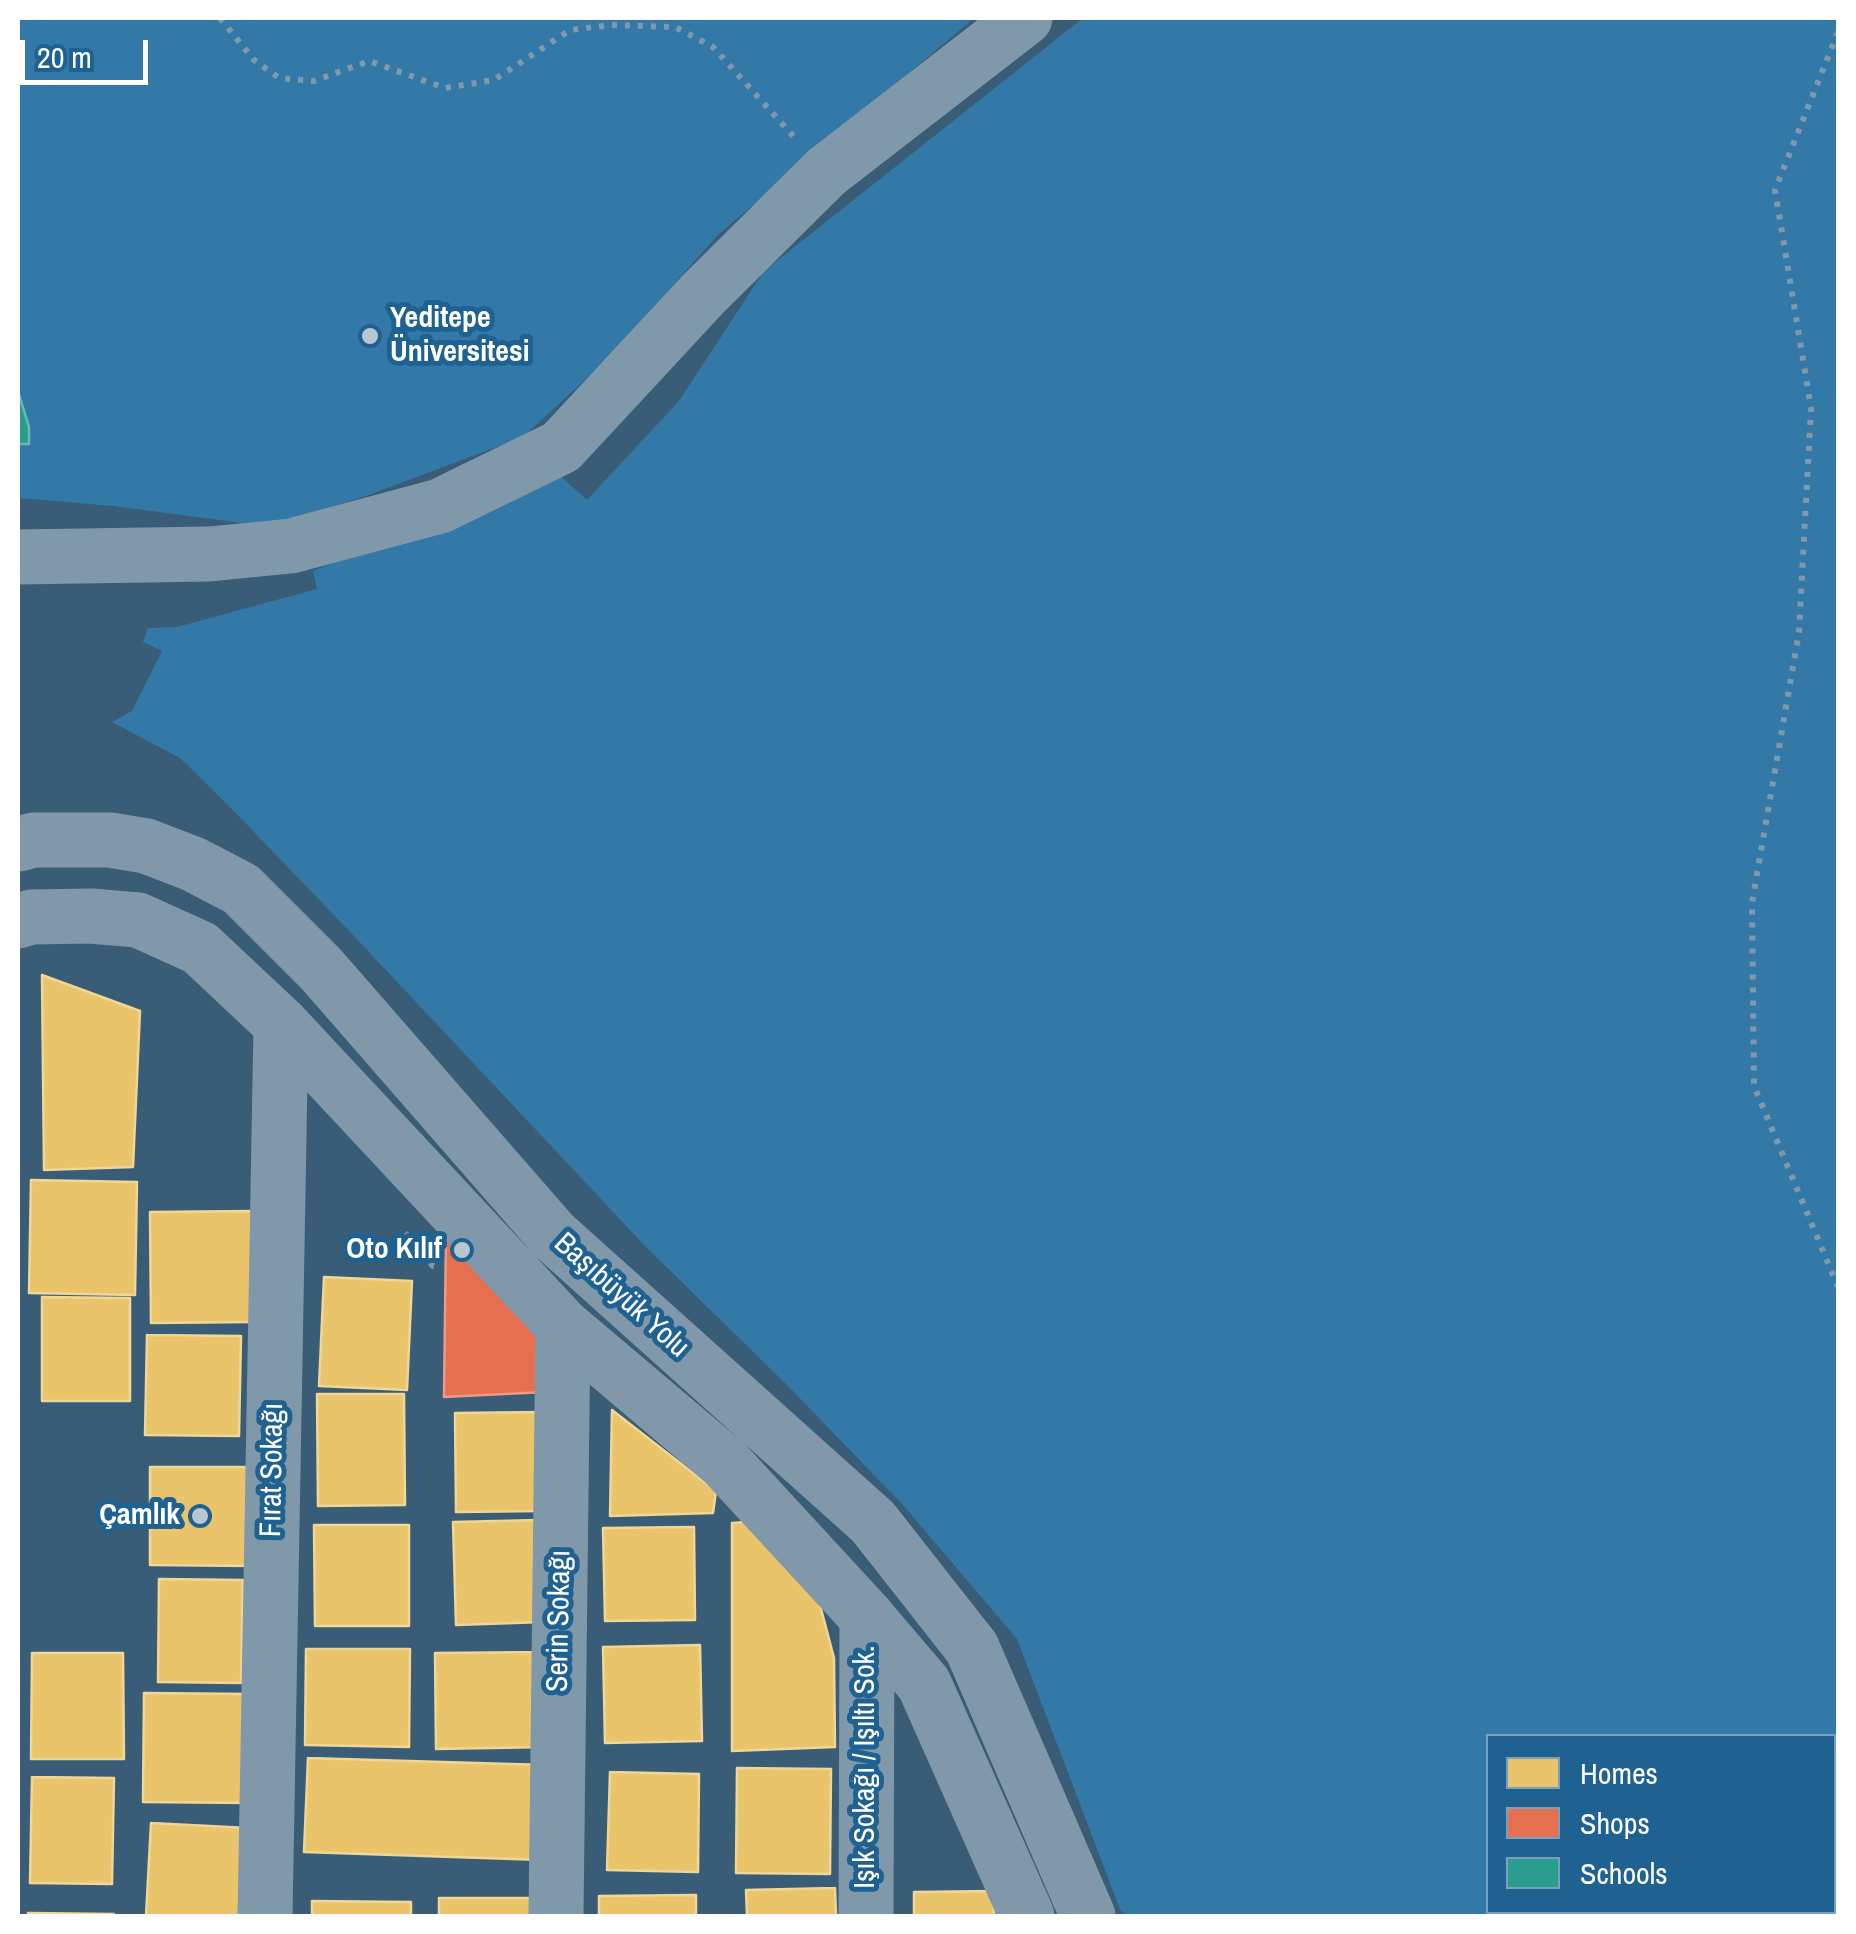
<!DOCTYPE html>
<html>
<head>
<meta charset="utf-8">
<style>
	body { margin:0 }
	#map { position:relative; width:1856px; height:1934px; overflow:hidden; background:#395d77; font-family:"Archivo Narrow",sans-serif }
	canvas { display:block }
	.frame { position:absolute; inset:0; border:20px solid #fff; pointer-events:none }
	.legend { position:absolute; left:1486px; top:1734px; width:350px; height:180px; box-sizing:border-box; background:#1f6291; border:2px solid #79a1bd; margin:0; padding:12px 18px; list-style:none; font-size:30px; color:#fff }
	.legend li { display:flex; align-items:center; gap:20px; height:50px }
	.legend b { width:50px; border:2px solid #79a1bd }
	.scale { position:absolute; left:20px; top:40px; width:128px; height:45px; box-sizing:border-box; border:5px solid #fff; border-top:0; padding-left:12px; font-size:30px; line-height:35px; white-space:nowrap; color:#fff; -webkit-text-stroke:8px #1f6291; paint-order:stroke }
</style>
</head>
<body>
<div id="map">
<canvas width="1856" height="1934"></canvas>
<div class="frame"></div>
<ul class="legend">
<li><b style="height:28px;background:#e9c46a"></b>Homes</li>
<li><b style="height:28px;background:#e76f51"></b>Shops</li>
<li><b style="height:28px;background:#2a9d8f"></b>Schools</li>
</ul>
<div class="scale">20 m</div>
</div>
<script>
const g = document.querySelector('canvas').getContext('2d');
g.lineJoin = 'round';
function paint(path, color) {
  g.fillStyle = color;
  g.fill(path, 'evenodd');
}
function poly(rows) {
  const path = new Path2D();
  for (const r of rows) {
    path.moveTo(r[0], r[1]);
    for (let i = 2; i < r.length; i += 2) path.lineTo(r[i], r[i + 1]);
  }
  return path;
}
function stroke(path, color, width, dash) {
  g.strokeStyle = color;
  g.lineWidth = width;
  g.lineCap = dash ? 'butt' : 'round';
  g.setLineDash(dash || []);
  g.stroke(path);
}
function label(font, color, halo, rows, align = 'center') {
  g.font = font + ' "Archivo Narrow",sans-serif';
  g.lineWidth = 10;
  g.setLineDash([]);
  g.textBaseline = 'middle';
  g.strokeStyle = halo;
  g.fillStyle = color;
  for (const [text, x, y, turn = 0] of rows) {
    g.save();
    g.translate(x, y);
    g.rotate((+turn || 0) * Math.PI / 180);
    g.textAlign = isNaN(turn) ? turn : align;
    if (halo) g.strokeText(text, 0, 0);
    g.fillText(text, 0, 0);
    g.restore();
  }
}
paint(poly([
	[18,18,974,18,719,234,601,365,523,437,366,496,288,520,243,523,113,506,18,498],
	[1083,18,1838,18,1838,1916,1126,1916,1120,1909,1017,1639,903,1505,787,1385,646,1247,353,935,229,806,180,758,112,722,132,711,162,651,143,642,148,628,177,627,317,589,313,571,557,473,587,500,679,401,764,271],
	[1488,1736,1834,1736,1834,1912,1488,1912]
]), '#3379a7');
const homes = poly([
	[42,975,140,1011,133,1167,44,1170,42,975],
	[31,1180,137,1182,135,1295,29,1293,31,1180],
	[254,1211,255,1322,151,1323,150,1212,254,1211],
	[324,1277,412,1281,407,1390,319,1386,324,1277],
	[42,1297,130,1298,130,1401,42,1401,42,1297],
	[147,1335,241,1336,239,1436,145,1435,147,1335],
	[317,1394,404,1394,405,1505,318,1506,317,1394],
	[612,1410,716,1491,713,1513,610,1516,612,1410],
	[542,1412,543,1511,456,1512,455,1413,542,1412],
	[150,1467,251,1467,250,1566,150,1565,150,1467],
	[540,1520,544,1622,456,1625,453,1522,540,1520],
	[770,1520,815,1586,834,1658,835,1747,732,1751,732,1523,770,1520],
	[314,1525,409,1525,409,1626,315,1626,314,1525],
	[694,1527,695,1620,605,1621,603,1528,694,1527],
	[159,1579,243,1580,241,1683,158,1682,159,1579],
	[700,1645,702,1741,605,1743,603,1647,700,1645],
	[306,1649,410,1649,409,1747,305,1745,306,1649],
	[548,1652,549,1747,436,1749,435,1653,548,1652],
	[32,1653,123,1653,124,1759,31,1759,32,1653],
	[144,1693,251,1694,249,1803,143,1802,144,1693],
	[308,1758,545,1765,542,1860,304,1852,308,1758],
	[737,1768,831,1769,830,1874,736,1873,737,1768],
	[610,1772,699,1774,698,1872,607,1870,610,1772],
	[32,1777,114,1778,112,1884,30,1883,32,1777],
	[151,1823,248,1828,244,1916,146,1916,151,1823],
	[835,1888,836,1916,747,1916,746,1890,835,1888],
	[994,1891,994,1916,914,1916,914,1892,994,1891],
	[696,1895,696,1916,599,1916,599,1896,696,1895],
	[439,1898,544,1898,544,1916,439,1916,439,1898],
	[312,1901,411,1902,411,1916,312,1916,312,1901],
	[28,1913,114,1914,114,1916,28,1916,28,1913]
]);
paint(homes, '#e9c46a');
stroke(homes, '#f0d697', 2.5);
const shops = poly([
	[446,1234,548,1326,546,1392,444,1397,446,1234]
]);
paint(shops, '#e76f51');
stroke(shops, '#ee9a85', 2.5);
const schools = poly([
	[18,391,29,427,29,444,18,444,18,391]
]);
paint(schools, '#2a9d8f');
stroke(schools, '#6abab1', 2.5);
stroke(poly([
	[220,18,254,60,279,78,314,81,369,61,445,88,494,80,570,30,611,25,675,27,713,47,795,138],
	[1838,32,1775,190,1811,408,1799,632,1752,903,1754,1086,1838,1287],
	[405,1233,433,1266,438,1266,439,1262]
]), '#8099aa', 6, [5, 8]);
stroke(poly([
	[18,557,209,554,291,546,440,506,561,447,703,294,826,172,1025,18],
	[265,1916,281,1024],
	[556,1916,563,1326],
	[866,1916,867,1617]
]), '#8099aa', 55);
stroke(poly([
	[18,844,34,840,110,840,146,846,193,864,241,889,321,969,553,1235,873,1522,972,1648,1088,1916],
	[18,921,31,917,91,916,138,920,200,948,281,1024,563,1326,725,1463,867,1617,924,1684,1027,1916]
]), '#8098a9', 55);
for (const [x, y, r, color] of [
	[370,336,10,"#bac6cf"],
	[462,1250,10,"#bac6cf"],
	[200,1516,10,"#bac6cf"]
]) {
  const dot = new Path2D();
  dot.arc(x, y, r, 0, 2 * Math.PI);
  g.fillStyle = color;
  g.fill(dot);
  stroke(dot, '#1f6291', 4);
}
label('bold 30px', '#fff', '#1f6291', [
	["Yeditepe",390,319,"left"],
	["Üniversitesi",390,353,"left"],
	["Oto Kılıf",442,1250],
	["Çamlık",180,1516]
], 'right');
label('30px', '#fff', '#1f6291', [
	["Başıbüyük Yolu",621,1296,42],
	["Fırat Sokağı",273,1470,-89],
	["Serin Sokağı",560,1621,-89],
	["Işık Sokağı / Işıltı Sok.",866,1767,-90]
]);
</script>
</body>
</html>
